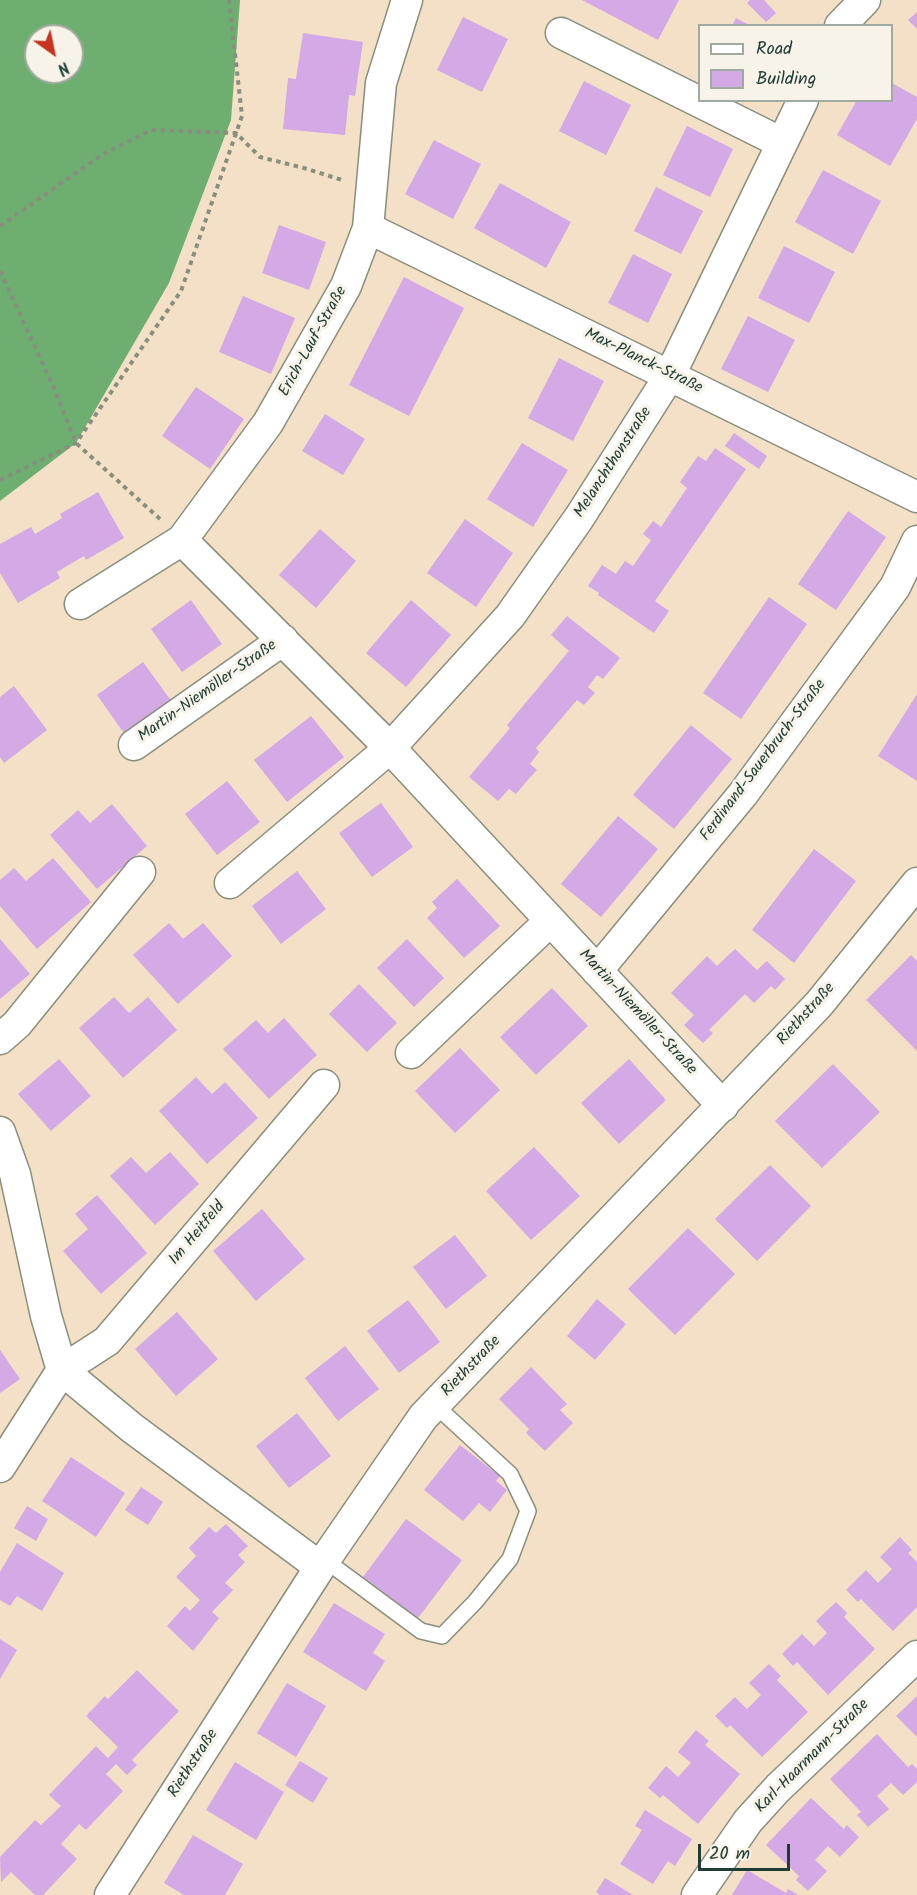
<!DOCTYPE html>
<html>
<head>
<meta charset="utf-8">
<style>
	body { margin:0 }
	#map { position:relative; width:917px; height:1895px; overflow:hidden; background:#f3e0c6; font-family:Kalam,sans-serif }
	canvas { display:block }
	.legend { position:absolute; left:698px; top:24px; width:195px; height:78px; box-sizing:border-box; background:#f7f3e8; border:2px solid #a1aaa0; margin:0; padding:8px 10px; list-style:none; font-size:18px; color:#1f3d34 }
	.legend li { display:flex; align-items:center; gap:12px; height:30px }
	.legend b { width:30px; border:2px solid #a1aaa0 }
	.north { position:absolute; left:24px; top:24px; width:60px; height:60px; box-sizing:border-box; background:#f7f3e8; border:2px solid #a1aaa0; border-radius:50%; rotate:147deg; font-size:16px; font-weight:700; line-height:24px; text-align:center; color:#1f3d34 }
	.north::after { content:''; display:block; margin:auto; width:21px; height:27px; background:#c8321e; clip-path:polygon(50% 0,100% 100%,50% 72%,0 100%) }
	.scale { position:absolute; left:698px; top:1844px; width:92px; height:27px; box-sizing:border-box; border:3px solid #1f3d34; border-top:0; padding-left:8px; font-size:18px; line-height:21px; white-space:nowrap; color:#1f3d34; -webkit-text-stroke:4px #f7f3e8; paint-order:stroke }
</style>
</head>
<body>
<div id="map">
<canvas width="917" height="1895"></canvas>
<ul class="legend">
<li><b style="height:8px;background:#fff"></b>Road</li>
<li><b style="height:16px;background:#d3a9e6"></b>Building</li>
</ul>
<div class="north">N</div>
<div class="scale">20 m</div>
</div>
<script>
const g = document.querySelector('canvas').getContext('2d');
g.lineJoin = 'round';
function paint(path, color) {
  g.fillStyle = color;
  g.fill(path, 'evenodd');
}
function poly(rows) {
  const path = new Path2D();
  for (const r of rows) {
    path.moveTo(r[0], r[1]);
    for (let i = 2; i < r.length; i += 2) path.lineTo(r[i], r[i + 1]);
  }
  return path;
}
function stroke(path, color, width, dash) {
  g.strokeStyle = color;
  g.lineWidth = width;
  g.lineCap = dash ? 'butt' : 'round';
  g.setLineDash(dash || []);
  g.stroke(path);
}
function label(font, color, halo, rows, align = 'center') {
  g.font = font + ' Kalam,sans-serif';
  g.lineWidth = 6;
  g.setLineDash([]);
  g.textBaseline = 'middle';
  g.strokeStyle = halo;
  g.fillStyle = color;
  for (const [text, x, y, turn = 0] of rows) {
    g.save();
    g.translate(x, y);
    g.rotate((+turn || 0) * Math.PI / 180);
    g.textAlign = isNaN(turn) ? turn : align;
    if (halo) g.strokeText(text, 0, 0);
    g.fillText(text, 0, 0);
    g.restore();
  }
}
paint(poly([
	[0,0,240,0,231,120,169,283,76,443,0,501],
	[36,36,72,36,72,72,36,72]
]), '#6eaf71');
paint(poly([
	[582,0,679,0,658,40],
	[750,0,764,0,776,13,766,22,747,3],
	[917,12,917,29,908,20],
	[463,17,508,39,482,92,437,70],
	[736,18,751,26,732,26],
	[303,33,363,42,355,96,349,95,345,135,283,129,288,78,296,79],
	[584,81,631,105,606,155,559,131],
	[892,83,917,97,917,119,890,166,837,135,857,100,892,100],
	[687,126,733,149,710,197,663,175],
	[434,140,481,164,453,219,405,194],
	[823,170,881,201,853,254,795,222],
	[500,183,571,222,546,268,474,228],
	[656,187,703,211,681,254,634,231],
	[279,225,326,242,309,290,262,273],
	[784,246,835,272,809,323,758,298],
	[633,254,672,274,648,323,608,303],
	[404,277,464,308,409,416,349,385],
	[243,296,295,318,271,374,219,352],
	[748,316,795,340,768,392,721,369],
	[559,358,604,381,573,441,528,418],
	[196,387,244,419,210,469,162,436],
	[325,414,365,439,343,475,302,451],
	[734,433,767,456,759,469,725,446],
	[522,443,568,470,533,527,487,499],
	[715,448,746,469,655,601,669,611,654,633,598,595,599,593,588,586,602,565,616,574,625,561,633,566,651,540,643,534,653,521,661,527,687,488,680,482,698,456,706,461],
	[98,492,124,538,86,560,84,556,57,572,60,578,18,603,0,573,0,544,31,527,35,534,62,518,60,514],
	[848,511,886,537,836,610,798,584],
	[465,519,513,553,476,607,427,573],
	[320,529,356,561,316,608,279,575],
	[769,597,807,624,741,719,703,693],
	[191,600,222,644,182,672,151,629],
	[411,600,451,635,406,687,366,653],
	[567,616,620,658,603,679,597,675,588,687,595,693,584,705,577,700,536,748,539,752,530,764,537,770,526,782,516,794,509,789,498,801,469,777,510,728,507,725,569,651,551,635],
	[143,662,175,706,128,739,97,695],
	[14,686,47,730,4,763,0,757,0,697],
	[917,694,917,781,878,756],
	[311,716,344,757,287,802,254,760],
	[691,725,732,759,674,829,633,795],
	[227,781,260,822,217,855,185,814],
	[381,803,413,847,372,877,339,833],
	[112,804,147,846,97,889,50,835,78,810,90,823],
	[618,816,658,849,601,917,561,884],
	[814,849,856,881,794,963,752,930],
	[53,858,91,902,37,949,0,906,0,880,14,868,26,881],
	[297,871,326,909,281,944,252,906],
	[457,879,500,926,464,958,427,918,437,908,432,902],
	[169,923,183,939,203,923,232,956,178,1004,133,955],
	[0,939,30,974,0,999],
	[407,939,444,978,414,1007,377,968],
	[735,949,757,970,767,961,785,979,775,990,771,986,754,1003,745,994,709,1030,713,1033,703,1043,684,1025,694,1015,671,993,707,956,717,966],
	[911,955,917,961,917,1051,866,1000],
	[359,984,397,1023,367,1052,329,1014],
	[552,988,588,1026,536,1075,500,1037],
	[114,997,129,1013,148,997,177,1030,123,1078,79,1028],
	[284,1018,317,1055,269,1099,223,1049,256,1020,268,1033],
	[460,1048,500,1090,455,1133,415,1091],
	[59,1059,91,1096,51,1131,18,1094],
	[629,1059,666,1100,619,1144,581,1103],
	[833,1064,880,1112,822,1168,775,1121],
	[196,1077,212,1094,225,1082,258,1118,207,1164,159,1111],
	[534,1147,580,1196,531,1240,486,1191],
	[170,1152,199,1184,155,1225,110,1176,131,1157,146,1173],
	[770,1165,811,1206,757,1261,715,1219],
	[97,1195,147,1253,101,1294,63,1251,88,1229,75,1214],
	[262,1209,305,1259,256,1301,213,1251],
	[688,1228,735,1274,675,1335,628,1289],
	[455,1235,487,1276,446,1309,413,1267],
	[597,1299,626,1324,595,1360,567,1336],
	[408,1300,440,1342,399,1373,367,1331],
	[177,1312,218,1359,176,1396,135,1349],
	[345,1346,379,1389,338,1421,305,1378],
	[0,1350,20,1379,0,1393],
	[531,1367,567,1404,560,1410,573,1423,545,1451,526,1433,529,1429,499,1399],
	[297,1413,331,1456,289,1488,256,1446],
	[460,1445,500,1476,496,1481,507,1490,490,1512,479,1503,463,1521,424,1490],
	[71,1457,125,1493,96,1537,42,1501],
	[141,1487,163,1502,148,1525,125,1510],
	[27,1506,48,1519,36,1541,14,1528],
	[406,1519,462,1560,418,1618,363,1577],
	[226,1524,248,1546,238,1555,245,1562,225,1583,233,1590,212,1612,219,1618,193,1651,167,1626,185,1606,190,1611,200,1600,176,1577,196,1556,189,1548,209,1527,216,1533],
	[900,1537,912,1550,908,1553,917,1562,917,1607,893,1631,861,1599,858,1602,846,1590,866,1570,878,1583,892,1569,880,1557],
	[17,1543,64,1573,42,1611,17,1596,10,1606,0,1600,0,1572],
	[836,1602,847,1613,844,1617,875,1649,828,1695,797,1662,793,1666,782,1654,802,1634,814,1646,827,1633,816,1621],
	[334,1603,385,1634,373,1653,385,1661,366,1691,303,1652],
	[0,1639,17,1650,0,1679],
	[769,1664,781,1676,777,1680,808,1712,762,1757,730,1725,727,1728,715,1716,735,1697,747,1709,761,1695,749,1683],
	[137,1670,179,1711,132,1760,137,1765,127,1775,116,1764,106,1774,123,1791,86,1830,79,1824,61,1844,77,1859,43,1895,35,1895,11,1872,1,1882,0,1857,35,1820,41,1825,61,1806,49,1795,96,1746,108,1758,118,1747,86,1716,105,1696,108,1699],
	[287,1683,326,1706,296,1757,257,1733],
	[917,1696,917,1737,896,1716],
	[696,1730,709,1741,705,1745,740,1774,698,1824,663,1795,660,1798,648,1788,666,1766,678,1777,691,1763,678,1752],
	[877,1734,908,1767,912,1764,917,1769,917,1782,903,1795,891,1783,877,1796,889,1809,868,1827,857,1815,861,1812,830,1779],
	[300,1761,328,1778,313,1803,285,1785],
	[235,1762,284,1792,256,1840,206,1810],
	[811,1798,844,1829,847,1825,859,1837,840,1857,828,1846,815,1860,827,1871,808,1891,796,1880,799,1876,766,1845],
	[645,1810,692,1839,675,1866,668,1861,653,1884,620,1864,642,1830,635,1826],
	[193,1835,243,1864,225,1895,184,1895,164,1883],
	[747,1870,786,1893,788,1889,798,1895,732,1895],
	[605,1878,633,1895,600,1895,596,1892]
]), '#d3a9e6');
const service = poly([
	[325,1560,421,1631,442,1636,475,1602,510,1559,528,1511,510,1474,435,1405]
]);
const minor = poly([
	[840,26,865,0],
	[561,33,782,143],
	[368,228,917,497],
	[182,540,390,748,723,1106],
	[80,604,182,540,268,423,346,286,368,228,381,83,407,0],
	[134,745,283,640],
	[230,883,390,748,510,616,579,518,670,375,803,100],
	[597,971,743,794,895,587,917,541],
	[0,1039,17,1024,140,872],
	[411,1053,550,921],
	[0,1132,15,1174,46,1316,62,1370,132,1428,320,1567],
	[0,1467,62,1370,107,1341,324,1085],
	[110,1895,320,1567,423,1417,819,1004,917,883],
	[697,1895,748,1821,778,1788,917,1656]
]);
stroke(service, '#898e7d', 18);
stroke(minor, '#898e7d', 33);
stroke(poly([
	[0,226,103,154,151,130,236,133,260,157,304,168,342,180],
	[0,271,53,386,76,443,160,519],
	[0,480,76,443,181,291,242,116,229,0]
]), '#898e7d', 4, [4.5, 4.5]);
stroke(service, '#fff', 15);
stroke(minor, '#fff', 30);
label('16px', '#1f3d34', '#f7f3e8', [
	["Erich-Lauf-Straße",314,342,-61],
	["Max-Planck-Straße",643,362,26],
	["Melanchthonstraße",614,463,-57],
	["Martin-Niemöller-Straße",208,692,-35],
	["Ferdinand-Sauerbruch-Straße",764,761,-53],
	["Martin-Niemöller-Straße",637,1013,47],
	["Riethstraße",807,1015,-48],
	["Im Heitfeld",198,1234,-50],
	["Riethstraße",472,1367,-46],
	["Karl-Haarmann-Straße",813,1757,-45],
	["Riethstraße",194,1764,-57]
]);
</script>
</body>
</html>
